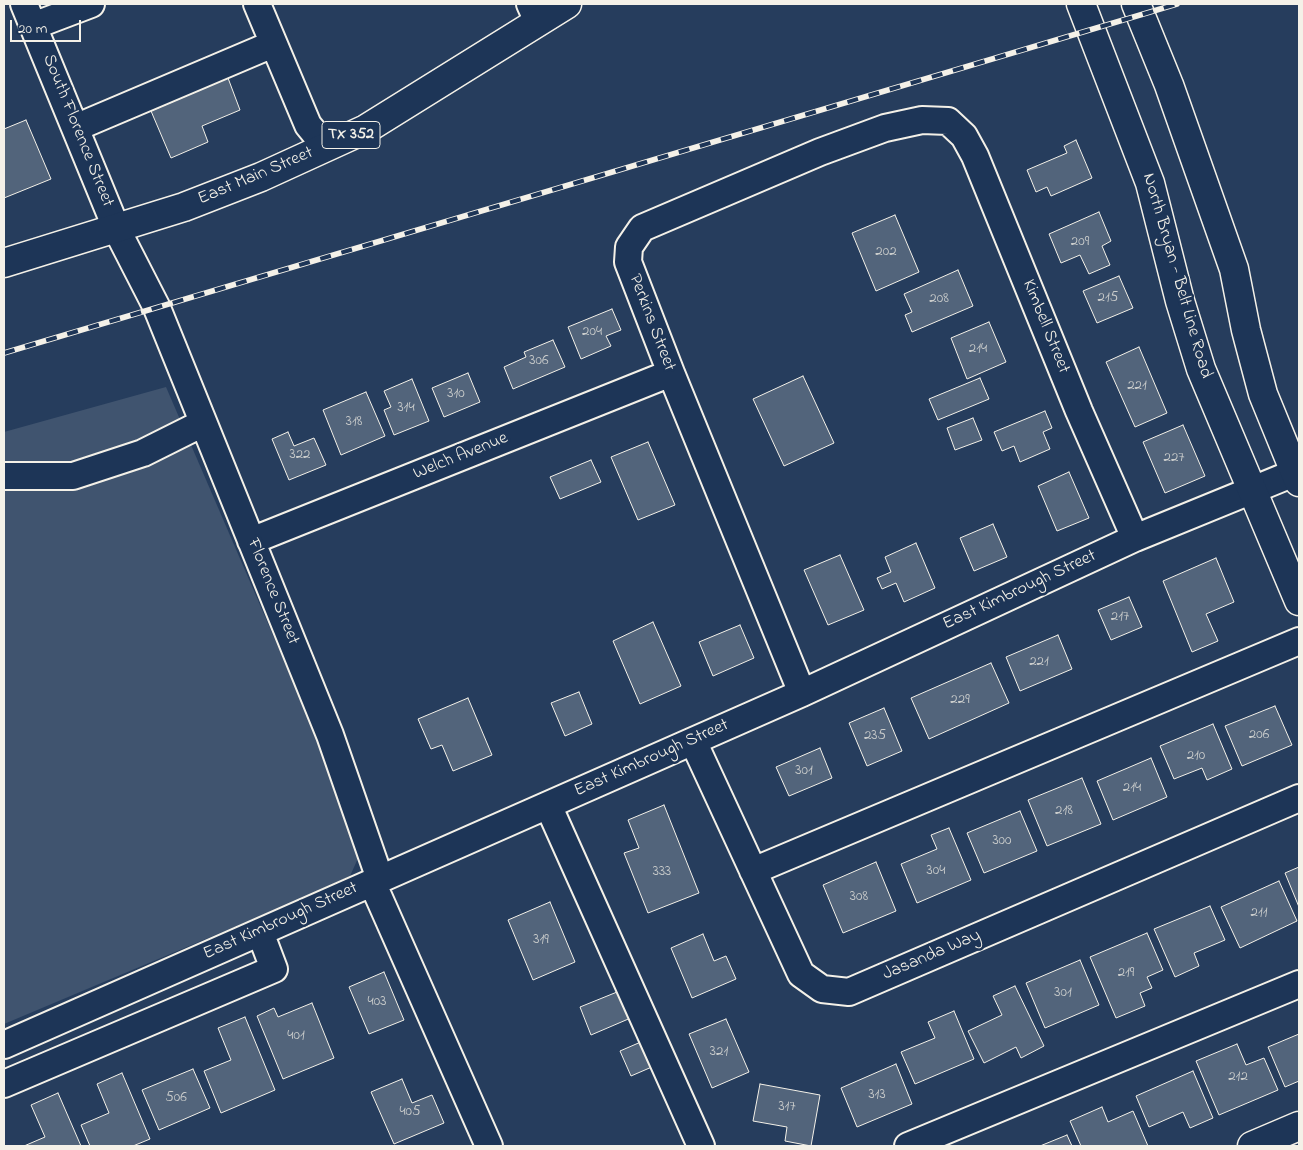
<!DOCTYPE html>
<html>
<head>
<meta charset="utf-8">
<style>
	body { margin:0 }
	#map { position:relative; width:1303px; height:1150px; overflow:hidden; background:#263d5d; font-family:"Indie Flower",sans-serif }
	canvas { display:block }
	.frame { position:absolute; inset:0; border:5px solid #f4f1e8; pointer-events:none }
	.scale { position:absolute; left:10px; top:20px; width:71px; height:22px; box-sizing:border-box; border:2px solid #f4f1e8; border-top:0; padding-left:6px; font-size:15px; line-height:18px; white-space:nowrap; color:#f4f1e8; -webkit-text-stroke:4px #1d3557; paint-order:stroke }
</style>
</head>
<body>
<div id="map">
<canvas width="1303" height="1150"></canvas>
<div class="frame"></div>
<div class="scale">20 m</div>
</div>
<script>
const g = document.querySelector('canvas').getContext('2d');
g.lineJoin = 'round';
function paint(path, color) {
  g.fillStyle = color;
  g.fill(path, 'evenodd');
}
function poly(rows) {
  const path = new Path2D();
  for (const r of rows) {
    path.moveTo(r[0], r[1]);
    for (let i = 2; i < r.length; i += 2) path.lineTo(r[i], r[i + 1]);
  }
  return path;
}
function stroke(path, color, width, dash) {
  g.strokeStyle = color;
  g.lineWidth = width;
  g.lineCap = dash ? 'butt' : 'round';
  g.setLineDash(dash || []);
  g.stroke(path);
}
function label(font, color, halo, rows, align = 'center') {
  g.font = font + ' "Indie Flower",sans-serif';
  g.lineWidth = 5;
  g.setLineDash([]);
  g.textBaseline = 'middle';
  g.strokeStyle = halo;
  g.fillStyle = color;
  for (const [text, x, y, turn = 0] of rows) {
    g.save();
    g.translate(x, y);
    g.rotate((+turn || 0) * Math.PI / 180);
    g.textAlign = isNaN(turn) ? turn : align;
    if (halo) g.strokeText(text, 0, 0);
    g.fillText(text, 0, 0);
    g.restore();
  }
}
paint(poly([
	[166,387,351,816,360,854,350,876,296,901,4,1024,4,432]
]), '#40546f');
const building = poly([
	[228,78,240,110,202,126,208,142,171,158,151,111,228,78],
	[26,120,51,179,4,198,4,129,26,120],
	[1076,140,1092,178,1051,196,1047,187,1036,192,1027,170,1067,153,1064,146,1076,140],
	[1099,212,1111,241,1102,246,1110,265,1089,274,1080,255,1061,263,1049,234,1099,212],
	[895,215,919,272,876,291,852,233,895,215],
	[958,270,973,306,912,332,905,315,912,312,904,294,958,270],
	[1119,276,1133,308,1097,323,1083,291,1119,276],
	[612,309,621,330,606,336,611,346,581,359,568,327,612,309],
	[989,322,1006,362,967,379,951,338,989,322],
	[553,340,565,367,513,389,504,367,526,357,524,352,553,340],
	[1139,347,1167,413,1135,427,1106,362,1139,347],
	[468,373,480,402,444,417,432,388,468,373],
	[803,376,834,443,784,466,753,399,803,376],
	[980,378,989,399,938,420,929,399,980,378],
	[412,379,429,421,394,435,384,410,391,407,384,391,412,379],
	[366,392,385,436,341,455,323,410,366,392],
	[1045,411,1052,428,1043,432,1050,449,1020,462,1014,446,1002,451,994,432,1045,411],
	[973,418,982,440,955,450,947,428,973,418],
	[1183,425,1205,476,1165,493,1143,442,1183,425],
	[288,432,294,446,314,438,326,465,289,480,272,439,288,432],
	[648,442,675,505,638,520,611,457,648,442],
	[591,460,601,482,560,499,550,477,591,460],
	[1069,472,1089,518,1057,531,1038,486,1069,472],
	[993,524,1007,557,974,571,960,538,993,524],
	[916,543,935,588,904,602,896,583,882,589,877,578,891,572,885,557,916,543],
	[840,555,864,610,828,625,804,570,840,555],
	[1216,558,1234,602,1206,614,1218,641,1192,652,1163,581,1216,558],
	[1129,597,1142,627,1111,640,1098,610,1129,597],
	[653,622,681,686,640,704,613,641,653,622],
	[740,625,754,658,713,676,699,642,740,625],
	[1058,635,1072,669,1020,691,1006,657,1058,635],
	[991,663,1009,703,929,739,911,698,991,663],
	[579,692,592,724,565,736,551,703,579,692],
	[468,698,492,755,453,771,442,745,431,749,418,719,468,698],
	[1275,706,1292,745,1242,766,1225,726,1275,706],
	[884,708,902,751,867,766,849,723,884,708],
	[1213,724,1232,769,1207,780,1202,768,1174,779,1160,746,1213,724],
	[820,748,832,778,789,796,776,767,820,748],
	[1151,758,1167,797,1113,820,1097,781,1151,758],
	[1082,778,1101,824,1047,846,1028,800,1082,778],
	[664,805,699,893,648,913,624,853,639,848,628,820,664,805],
	[1020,811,1037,851,984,873,967,833,1020,811],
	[949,828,971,880,917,903,901,864,937,849,931,835,949,828],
	[876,862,896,911,843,933,823,885,876,862],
	[1299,867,1299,907,1285,873,1299,867],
	[1279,881,1297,921,1240,948,1221,907,1279,881],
	[550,902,575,962,533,980,508,920,550,902],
	[1210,906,1225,940,1194,953,1199,966,1175,977,1154,929,1210,906],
	[1147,933,1163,970,1147,977,1152,988,1140,993,1145,1006,1116,1018,1090,957,1147,933],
	[703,934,714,961,726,956,736,979,692,998,671,948,703,934],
	[1080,960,1099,1005,1045,1028,1026,983,1080,960],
	[384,972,404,1020,369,1034,349,987,384,972],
	[1015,986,1044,1046,1021,1058,1016,1047,984,1063,968,1031,1002,1015,993,996,1015,986],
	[622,990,633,1017,591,1035,580,1007,622,990],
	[312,1003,334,1058,283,1079,257,1016,274,1008,278,1017,312,1003],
	[954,1011,974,1059,915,1084,901,1052,935,1038,928,1022,954,1011],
	[245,1017,275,1090,221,1113,204,1071,231,1060,218,1028,245,1017],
	[726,1019,749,1072,712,1088,689,1034,726,1019],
	[1299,1034,1299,1081,1285,1087,1268,1047,1299,1034],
	[650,1038,661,1063,631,1076,620,1051,650,1038],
	[1237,1044,1246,1065,1264,1058,1278,1090,1219,1115,1196,1061,1237,1044],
	[896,1064,912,1104,857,1127,841,1088,896,1064],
	[193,1069,210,1108,159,1130,142,1090,193,1069],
	[1193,1071,1213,1118,1190,1128,1183,1112,1149,1127,1136,1096,1193,1071],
	[122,1073,150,1139,133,1146,90,1146,81,1125,109,1113,97,1084,122,1073],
	[402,1079,412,1103,432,1095,444,1123,394,1144,371,1092,402,1079],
	[760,1084,820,1095,811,1146,785,1141,787,1127,753,1121,760,1084],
	[58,1093,81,1146,24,1146,45,1137,31,1105,58,1093],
	[1102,1107,1108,1122,1133,1111,1148,1146,1081,1146,1070,1121,1102,1107],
	[1067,1135,1072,1146,1040,1146,1067,1135]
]);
paint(building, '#52647b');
stroke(building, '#f4f1e8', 1);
const minor = poly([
	[24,4,117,230,157,308,330,735,380,879],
	[257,4,308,125,326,147],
	[530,4,538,22],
	[33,26,91,4],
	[75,128,273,44],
	[4,476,73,476,143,453,203,423],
	[251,541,671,373],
	[802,693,671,373,628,262,629,247,642,228,820,152,885,128,922,120,948,121,964,136,975,156,1079,411,1135,538],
	[693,741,801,974,822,989,849,992,1299,798],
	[548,805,701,1146],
	[753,871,1299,641],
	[372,882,489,1146],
	[4,1045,802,693,1135,538,1299,471],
	[4,1084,274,969,260,932],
	[908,1146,1299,984]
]);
const major = poly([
	[1081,4,1150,183,1180,301,1201,369,1299,601],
	[1136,4,1169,85,1234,269,1246,330,1263,394,1299,482],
	[4,263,184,207,261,177,366,129,567,4],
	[1252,1146,1299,1126]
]);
stroke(minor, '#f4f1e8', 30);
stroke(major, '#f4f1e8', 31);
stroke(minor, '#1d3557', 26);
stroke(major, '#1d3557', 28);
const rail = poly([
	[4,353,1177,4]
]);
stroke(rail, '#f4f1e8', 5.5);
stroke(rail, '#1d3557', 4, [11]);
label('15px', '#cccecd', null, [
	["209",1080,243],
	["202",886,253],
	["215",1108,299],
	["208",939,300],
	["204",592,333],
	["214",978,350],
	["306",539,362],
	["221",1137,387],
	["310",456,395],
	["314",406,409],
	["318",354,423],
	["322",300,456],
	["227",1174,459],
	["217",1120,618],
	["221",1039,663],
	["229",960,701],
	["206",1259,736],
	["235",875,737],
	["210",1196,757],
	["301",804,772],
	["214",1132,789],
	["218",1064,812],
	["300",1002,842],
	["304",936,872],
	["333",662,873],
	["308",859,898],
	["211",1259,914],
	["319",541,941],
	["219",1126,974],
	["301",1063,994],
	["403",377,1003],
	["401",296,1037],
	["321",719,1053],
	["212",1238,1078],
	["313",877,1096],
	["506",176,1099],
	["317",787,1108],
	["405",410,1113]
]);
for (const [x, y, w] of [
	[351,135,58]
]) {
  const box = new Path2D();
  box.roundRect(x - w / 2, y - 13.5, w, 27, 4);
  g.fillStyle = '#1d3557';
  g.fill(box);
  stroke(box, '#f4f1e8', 1);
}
label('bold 16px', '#f4f1e8', null, [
	["TX 352",351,135]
]);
label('18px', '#f4f1e8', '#1d3557', [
	["South Florence Street",77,131,68],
	["East Main Street",256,177,-23],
	["North Bryan - Belt Line Road",1176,276,74],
	["Perkins Street",651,323,69],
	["Kimbell Street",1045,327,68],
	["Welch Avenue",461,457,-22],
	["East Kimbrough Street",1020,591,-25],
	["Florence Street",272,592,68],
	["East Kimbrough Street",652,759,-24],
	["East Kimbrough Street",281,922,-24],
	["Jasanda Way",932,956,-23]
]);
</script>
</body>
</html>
